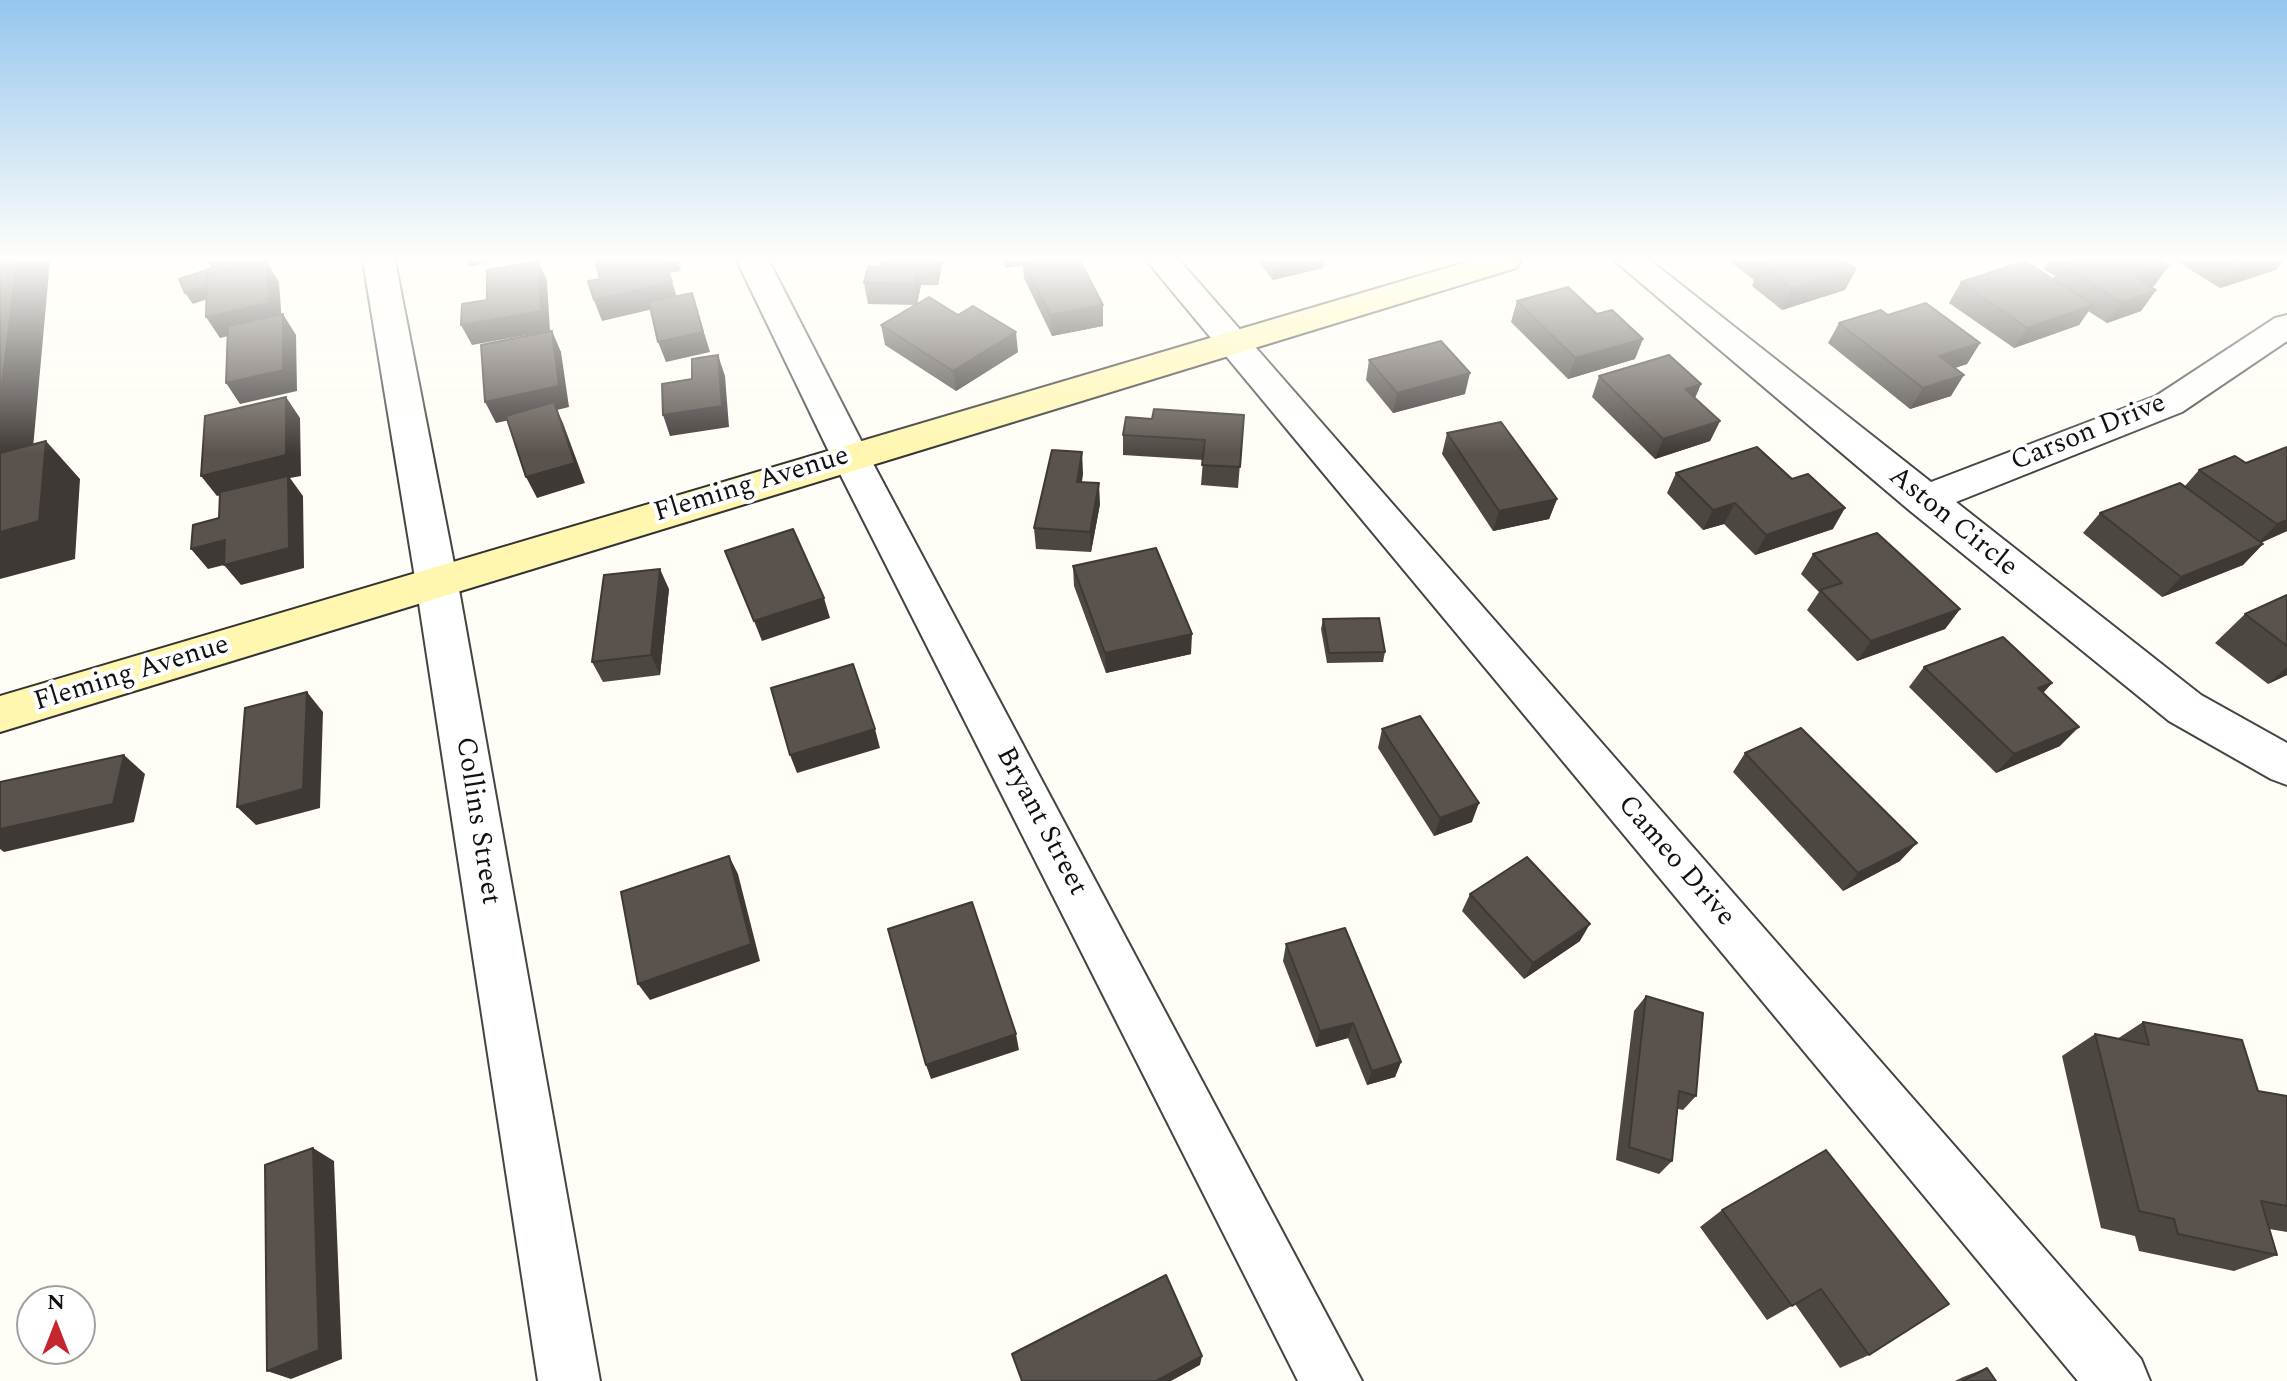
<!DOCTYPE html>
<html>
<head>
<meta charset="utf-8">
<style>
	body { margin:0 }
	#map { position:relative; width:2287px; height:1381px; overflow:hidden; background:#fffdf5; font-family:Spectral,serif }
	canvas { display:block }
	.north { position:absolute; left:16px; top:1285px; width:80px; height:80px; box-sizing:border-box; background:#fff; border:2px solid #a0a0a0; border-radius:50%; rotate:0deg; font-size:22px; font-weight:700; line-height:32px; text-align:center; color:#111 }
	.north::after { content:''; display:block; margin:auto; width:28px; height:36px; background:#c4262e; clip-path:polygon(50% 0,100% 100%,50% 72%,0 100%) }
</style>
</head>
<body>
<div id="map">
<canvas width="2287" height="1381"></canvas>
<div class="north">N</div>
</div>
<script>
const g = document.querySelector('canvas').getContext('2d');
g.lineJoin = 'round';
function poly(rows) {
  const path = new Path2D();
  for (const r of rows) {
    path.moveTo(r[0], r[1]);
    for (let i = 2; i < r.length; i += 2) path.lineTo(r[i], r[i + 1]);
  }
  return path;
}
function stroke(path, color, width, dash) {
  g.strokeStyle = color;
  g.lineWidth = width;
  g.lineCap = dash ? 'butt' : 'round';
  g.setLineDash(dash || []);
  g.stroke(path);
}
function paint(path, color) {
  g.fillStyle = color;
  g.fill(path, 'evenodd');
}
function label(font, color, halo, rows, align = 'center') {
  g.font = font + ' Spectral,serif';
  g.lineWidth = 8;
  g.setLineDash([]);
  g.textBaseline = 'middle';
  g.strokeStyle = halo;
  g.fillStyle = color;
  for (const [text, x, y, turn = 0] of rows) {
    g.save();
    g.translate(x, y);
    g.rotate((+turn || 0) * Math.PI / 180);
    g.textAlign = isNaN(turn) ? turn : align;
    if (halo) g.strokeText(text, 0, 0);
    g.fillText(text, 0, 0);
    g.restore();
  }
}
const street = poly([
	[363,261,395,261,458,584,600,1381,538,1381,416,584,363,261],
	[737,261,769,261,869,456,1362,1381,1298,1381,831,456,737,261],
	[1147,261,1180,261,2141,1359,2150,1381,2078,1381,1147,261],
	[1615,261,1651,261,1931,482,2156,396,2275,318,2287,315,2287,341,2182,412,1956,502,2201,695,2287,743,2287,785,2271,779,2169,721,1909,510,1615,261]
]);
const secondary = poly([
	[1470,261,1521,261,1516,268,0,732,0,696,1470,261]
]);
stroke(street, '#444', 4);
stroke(secondary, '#333', 4);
paint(street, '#fff');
paint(secondary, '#fff6b0');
paint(poly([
	[882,261,943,261,938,285,921,285,917,304,1018,352,956,391,885,345,881,325,916,305,868,304,864,283,880,267],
	[1002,261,1080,261,1103,305,1103,326,1052,336,1024,278,1023,265,1006,268],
	[1258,261,1324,261,1323,268,1273,280],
	[1729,261,1845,261,1856,269,1845,290,1782,310,1752,286,1754,280],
	[2049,261,2162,261,2169,265,2154,286,2150,287,2156,290,2141,311,2107,323,2088,311,2079,325,2014,348,1949,303,1961,282,2053,279,2055,276,2043,269],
	[2176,261,2283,261,2276,270,2220,288],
	[1517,301,1597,314,1635,359,1568,379,1511,322],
	[1888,315,1980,343,1967,364,1955,368,1951,396,1910,409,1828,343,1839,323],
	[1369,360,1465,394,1393,413,1366,380],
	[1599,376,1701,384,1695,398,1720,421,1710,441,1655,459,1592,397],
	[1244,415,1238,488,1201,485,1203,460,1123,455,1123,435,1152,419],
	[1447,433,1557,499,1549,519,1493,531,1442,454],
	[2199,470,2287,531,2261,543,2263,544,2243,565,2162,597,2083,533,2100,513,2185,486],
	[1083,473,1082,482,1100,504,1091,552,1036,549,1034,528],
	[1676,473,1833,529,1755,555,1724,524,1703,530,1667,493],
	[1813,554,1960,609,1945,629,1857,661,1807,610,1819,592,1801,574],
	[1073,566,1191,654,1106,673,1074,586],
	[669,589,660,675,603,682,592,662],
	[2287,595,2287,675,2268,684,2215,643,2245,614],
	[1323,619,1385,652,1383,662,1327,663,1321,629],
	[1924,667,2052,683,2043,693,2060,746,1996,773,1909,687],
	[1382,729,1472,822,1434,836,1378,748],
	[1745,753,1900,861,1843,891,1733,772],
	[1470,894,1580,941,1524,979,1462,911],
	[1286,944,1401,1062,1395,1077,1367,1085,1348,1038,1316,1047,1283,961],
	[1646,996,1696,1096,1683,1110,1678,1109,1672,1161,1659,1174,1616,1160,1634,1011],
	[2143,1022,2258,1091,2287,1096,2287,1232,2269,1229,2277,1255,2234,1271,2139,1251,2135,1236,2101,1228,2062,1056,2095,1034,2117,1039],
	[1826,1150,1869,1355,1840,1368,1795,1304,1767,1320,1700,1227,1722,1210],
	[1987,1368,1996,1381,1955,1381,1963,1377]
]), '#4d4742');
paint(poly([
	[17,261,50,261,29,492,0,461,0,401],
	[207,261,272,261,267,262,279,282,282,323,220,338,206,317,245,286,193,304,185,293,214,272],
	[466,261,495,261,469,267],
	[539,261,547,281,550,331,472,345,461,325],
	[665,261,678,261,681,271,669,273,679,303,602,321,594,300],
	[936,261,943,261,938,285,935,265],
	[1006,261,1023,261,1023,265,1006,268],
	[1275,261,1324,261,1323,268,1273,280],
	[2256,261,2283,261,2276,270,2220,288,2236,267],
	[918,265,921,285,917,305,914,284],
	[2169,265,2154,286,2120,298,2134,277],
	[1856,269,1845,290,1782,310,1792,289],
	[2156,290,2141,311,2107,323,2122,303],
	[692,293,710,352,666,362,658,342],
	[1103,305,1103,326,1052,336,1050,315],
	[2093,305,2079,325,2014,348,2027,328],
	[283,314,296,335,297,391,240,404,226,383],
	[552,331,561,352,569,407,557,410,563,423,585,483,537,498,526,477,556,410,496,423,485,402],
	[1016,332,1018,352,956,391,953,371],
	[1643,339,1635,359,1568,379,1575,358],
	[1980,343,1967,364,1927,377,1939,356],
	[718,355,725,376,729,427,670,436,663,415],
	[1470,373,1465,394,1393,413,1397,393],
	[1964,375,1951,396,1910,409,1923,388],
	[1701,384,1692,404,1685,389],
	[286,397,300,418,301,476,290,478,303,496,304,568,241,585,224,565,208,569,191,549,288,479,217,496,201,476],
	[1720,421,1710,441,1655,459,1663,439],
	[46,441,80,479,75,559,0,579,0,532],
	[1082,452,1083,473,1078,502,1077,482],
	[1099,483,1100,504,1091,552,1090,532],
	[1557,499,1549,519,1493,531,1499,511],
	[1735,503,1724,524,1703,530,1713,510],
	[1845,508,1833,529,1755,555,1766,535],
	[2287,520,2287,531,2257,544,2277,524],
	[2263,544,2243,565,2162,597,2181,577],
	[660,569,669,589,660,675,651,655],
	[824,598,830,618,762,641,754,621],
	[1960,609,1945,629,1857,661,1871,641],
	[1192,634,1191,654,1106,673,1105,653],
	[2287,667,2287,675,2268,684],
	[2052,683,2035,702,2038,688],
	[307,692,323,712,320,808,256,825,237,807],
	[2079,727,2060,746,1996,773,2014,754],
	[875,729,880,748,797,773,790,755],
	[124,755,145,774,134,822,4,852,0,849,0,829],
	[1479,803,1472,822,1434,836,1440,818],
	[1917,843,1900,861,1843,891,1858,873],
	[729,856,738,874,760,961,650,1000,638,984],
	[1590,924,1580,941,1524,979,1533,963],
	[1353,1023,1348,1038,1316,1047,1320,1031],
	[1016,1034,1019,1050,931,1079,926,1065],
	[1401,1062,1395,1077,1367,1085,1372,1071],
	[313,1148,334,1161,342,1359,291,1379,267,1371],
	[1202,1356,1200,1365,1171,1381,1156,1381]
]), '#3f3936');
const building = poly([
	[0,261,17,261,0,401,0,261],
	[267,261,269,303,206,317,207,274,267,261],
	[539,261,541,311,461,325,462,304,487,300,487,270,539,261],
	[595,261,665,261,672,282,594,300,588,281,600,279,595,261],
	[882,261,936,261,935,265,918,265,914,284,864,283,868,266,880,267,882,261],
	[1024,261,1080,261,1103,305,1050,315,1024,261],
	[1765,261,1845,261,1856,269,1792,289,1761,265,1767,263,1765,261],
	[2025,261,2093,305,2027,328,1961,282,2025,261],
	[2074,261,2162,261,2169,265,2134,277,2156,290,2122,303,2062,265,2074,261],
	[2225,261,2256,261,2236,267,2225,261],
	[231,262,234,268,207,274,206,286,185,293,179,279,231,262],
	[1568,287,1597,314,1612,310,1643,339,1575,358,1517,301,1568,287],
	[692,293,703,332,658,342,649,302,692,293],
	[929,297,958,315,973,306,1016,332,953,371,881,325,929,297],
	[1926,303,1980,343,1939,356,1964,375,1923,388,1839,323,1881,310,1888,315,1926,303],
	[283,314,283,370,226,383,228,326,283,314],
	[552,331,559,386,485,402,481,345,552,331],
	[1441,341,1470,373,1397,393,1369,360,1441,341],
	[718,355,722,406,663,415,662,384,692,379,692,359,718,355],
	[1669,355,1701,384,1685,389,1720,421,1663,439,1599,376,1669,355],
	[286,397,286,455,201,476,205,416,286,397],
	[554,402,575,463,526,477,506,416,554,402],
	[1154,409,1244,415,1240,467,1202,465,1205,440,1123,435,1126,417,1152,419,1154,409],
	[1501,422,1557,499,1499,511,1447,433,1501,422],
	[46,441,39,521,0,532,0,453,46,441],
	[1757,447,1792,479,1808,474,1845,508,1766,535,1735,503,1713,510,1676,473,1757,447],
	[2287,447,2287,520,2277,524,2199,470,2235,456,2246,463,2287,447],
	[1052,450,1082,452,1077,482,1099,483,1090,532,1034,528,1052,450],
	[288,476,289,548,224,565,225,540,191,549,193,525,219,518,220,492,288,476],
	[2180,483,2263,544,2181,577,2100,513,2180,483],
	[793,529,824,598,754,621,725,551,793,529],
	[1877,533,1960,609,1871,641,1820,590,1842,583,1813,554,1877,533],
	[1156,548,1192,634,1105,653,1073,566,1156,548],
	[660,569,651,655,592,662,604,575,660,569],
	[2287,595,2287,646,2245,614,2287,595],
	[1379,618,1385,652,1329,653,1323,619,1379,618],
	[2003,637,2052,683,2038,688,2079,727,2014,754,1924,667,2003,637],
	[853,664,875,729,790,755,771,688,853,664],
	[307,692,303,789,237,807,245,708,307,692],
	[1420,716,1479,803,1440,818,1382,729,1420,716],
	[1801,728,1917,843,1858,873,1745,753,1801,728],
	[124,755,113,804,0,829,0,782,124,755],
	[729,856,751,944,638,984,621,892,729,856],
	[1527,857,1590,924,1533,963,1470,894,1527,857],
	[972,902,1016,1034,926,1065,888,929,972,902],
	[1345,928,1401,1062,1372,1071,1353,1023,1320,1031,1286,944,1345,928],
	[1646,996,1703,1013,1696,1096,1679,1091,1672,1161,1629,1147,1646,996],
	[2143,1022,2242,1040,2258,1091,2287,1096,2287,1206,2261,1201,2277,1255,2178,1234,2174,1219,2139,1211,2095,1034,2149,1045,2143,1022],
	[313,1148,319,1350,267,1371,265,1165,313,1148],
	[1826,1150,1949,1304,1869,1355,1821,1289,1792,1306,1722,1210,1826,1150],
	[1166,1275,1202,1356,1156,1381,1022,1381,1012,1354,1166,1275],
	[1987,1368,1996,1381,1963,1381,1987,1368]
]);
paint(building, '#5a524d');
stroke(building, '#3f3936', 2);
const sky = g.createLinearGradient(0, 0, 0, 454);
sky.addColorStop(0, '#95c6ee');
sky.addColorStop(0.57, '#fffefa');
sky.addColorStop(1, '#fffefa00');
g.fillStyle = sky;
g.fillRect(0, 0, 2287, 454);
label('28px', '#111', '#fff', [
	["Carson Drive",2089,434,-22],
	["Fleming Avenue",752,486,-17],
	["Aston Circle",1952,523,39],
	["Fleming Avenue",132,675,-17],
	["Collins Street",476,821,81],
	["Bryant Street",1040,822,62],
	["Cameo Drive",1675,862,49]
]);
</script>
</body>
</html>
